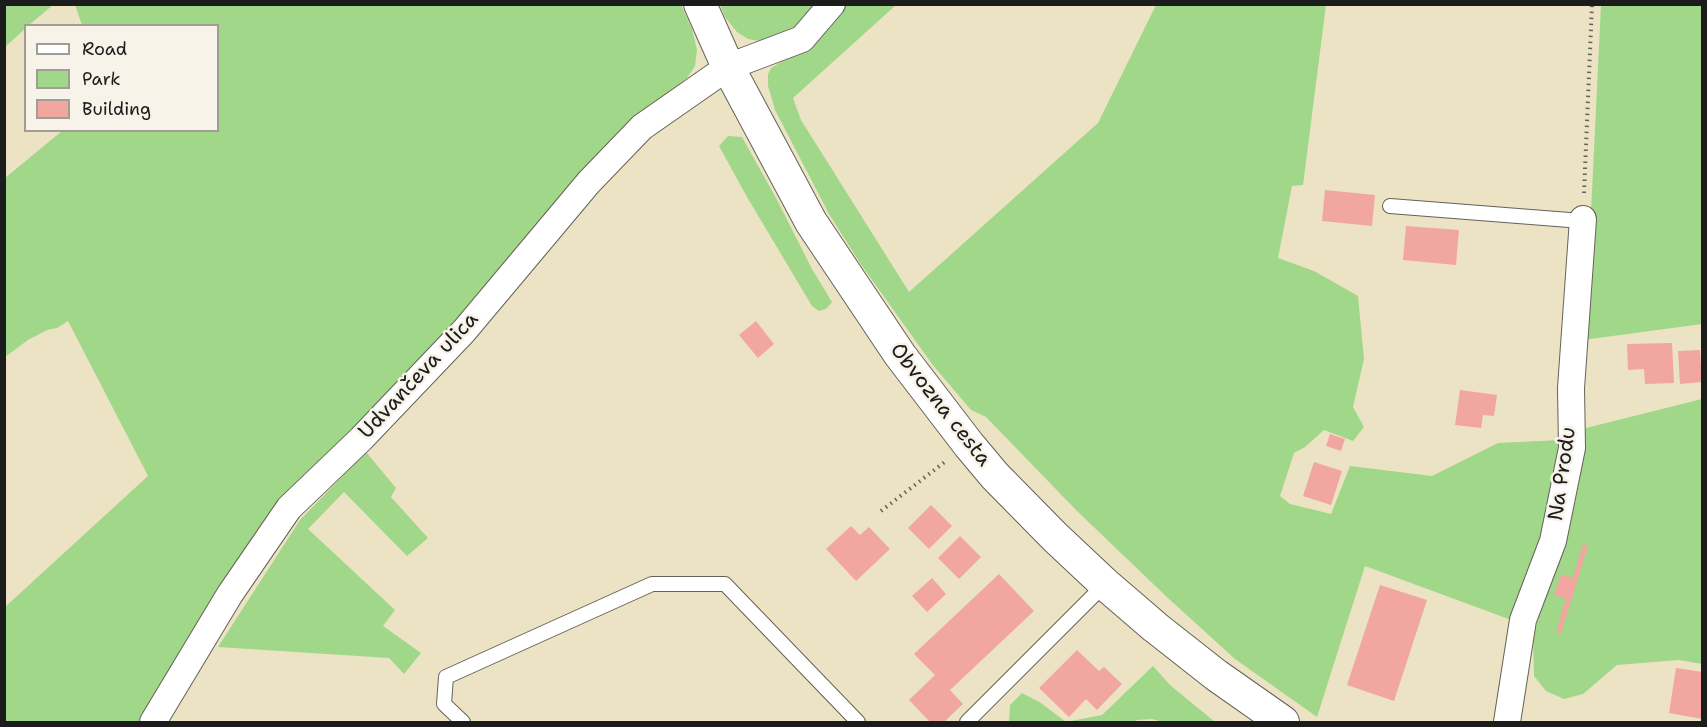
<!DOCTYPE html>
<html>
<head>
<meta charset="utf-8">
<style>
	body { margin:0 }
	#map { position:relative; width:1707px; height:727px; overflow:hidden; background:#ece3c4; font-family:"Shantell Sans",sans-serif }
	canvas { display:block }
	.frame { position:absolute; inset:0; border:6px solid #1c1c1c; pointer-events:none }
	.legend { position:absolute; left:24px; top:24px; width:195px; height:108px; box-sizing:border-box; background:#f7f3e8; border:2px solid #9f9d96; margin:0; padding:8px 10px; list-style:none; font-size:18px; color:#1c1c1c }
	.legend li { display:flex; align-items:center; gap:12px; height:30px }
	.legend b { width:30px; border:2px solid #9f9d96 }
</style>
</head>
<body>
<div id="map">
<canvas width="1707" height="727"></canvas>
<div class="frame"></div>
<ul class="legend">
<li><b style="height:8px;background:#fff"></b>Road</li>
<li><b style="height:16px;background:#a1d788"></b>Park</li>
<li><b style="height:16px;background:#f1a6a0"></b>Building</li>
</ul>
</div>
<script>
const g = document.querySelector('canvas').getContext('2d');
g.lineJoin = 'round';
function paint(path, color) {
  g.fillStyle = color;
  g.fill(path, 'evenodd');
}
function poly(rows) {
  const path = new Path2D();
  for (const r of rows) {
    path.moveTo(r[0], r[1]);
    for (let i = 2; i < r.length; i += 2) path.lineTo(r[i], r[i + 1]);
  }
  return path;
}
function stroke(path, color, width, dash) {
  g.strokeStyle = color;
  g.lineWidth = width;
  g.lineCap = dash ? 'butt' : 'round';
  g.setLineDash(dash || []);
  g.stroke(path);
}
function label(font, color, halo, rows, align = 'center') {
  g.font = font + ' "Shantell Sans",sans-serif';
  g.lineWidth = 5;
  g.setLineDash([]);
  g.textBaseline = 'middle';
  g.strokeStyle = halo;
  g.fillStyle = color;
  for (const [text, x, y, turn = 0] of rows) {
    g.save();
    g.translate(x, y);
    g.rotate((+turn || 0) * Math.PI / 180);
    g.textAlign = isNaN(turn) ? turn : align;
    if (halo) g.strokeText(text, 0, 0);
    g.fillText(text, 0, 0);
    g.restore();
  }
}
paint(poly([
	[4,5,5,4,53,5,29,25,26,26,25,29,5,47],
	[75,5,681,5,692,29,697,50,695,66,687,78,648,110,495,282,415,364,140,722,5,722,5,607,148,476,68,321,57,328,47,330,28,340,5,357,5,178,62,131,218,130,218,26,82,25],
	[720,5,821,5,812,14,785,34,765,42,748,39,737,32,725,17],
	[842,5,896,5,793,98,801,120,909,292,1098,123,1156,5,1326,5,1303,185,1292,186,1278,258,1314,271,1358,296,1364,359,1353,407,1364,427,1353,441,1324,430,1305,447,1294,453,1280,496,1290,504,1331,514,1350,466,1432,476,1498,443,1561,440,1552,503,1514,621,1365,566,1317,717,1235,659,1169,599,1077,511,986,417,971,410,932,364,860,263,829,214,775,110,768,86,768,74,771,68,794,54],
	[1601,5,1702,5,1702,324,1583,340,1591,212],
	[728,136,742,137,776,198,812,269,832,302,826,309,819,311,812,306,747,197,719,146],
	[1702,399,1702,664,1679,660,1617,665,1583,694,1564,699,1546,691,1534,676,1533,637,1559,549,1586,428],
	[366,452,396,488,391,497,428,538,407,556,344,492,308,529,395,610,383,626,421,653,404,674,389,658,218,647,300,520],
	[1153,666,1170,685,1215,722,1163,722,1152,719,1137,720,1135,722,1009,722,1010,705,1022,693,1041,703,1066,722,1102,715]
]), '#a1d788');
paint(poly([
	[1325,190,1375,195,1372,226,1322,221],
	[1406,226,1459,230,1456,265,1403,260],
	[756,321,774,344,758,358,739,335],
	[1672,343,1674,383,1645,384,1644,369,1628,370,1627,344],
	[1700,350,1702,382,1680,384,1678,351],
	[1460,390,1497,395,1494,416,1483,415,1481,428,1455,425],
	[1330,434,1345,439,1341,451,1326,446],
	[1314,462,1342,471,1331,505,1303,496],
	[931,505,952,526,929,549,908,528],
	[851,526,860,535,869,527,890,549,856,581,826,549],
	[960,536,981,557,959,579,938,558],
	[1583,544,1588,546,1561,633,1556,632,1566,599,1554,595,1561,574,1573,578],
	[999,574,1034,611,950,690,963,704,944,722,930,722,909,700,935,675,914,654],
	[932,578,946,594,927,612,912,596],
	[1380,585,1427,600,1394,701,1347,685],
	[1077,650,1099,671,1104,667,1122,684,1097,710,1086,699,1069,717,1039,688],
	[1676,668,1702,672,1702,719,1669,713]
]), '#f1a6a0');
const service = poly([
	[1390,206,1582,221],
	[463,722,444,704,446,677,652,584,725,584,858,722],
	[967,722,1105,584]
]);
const minor = poly([
	[153,722,230,594,289,508,361,439,464,331,589,182,642,127,728,67,802,39,832,4],
	[1507,722,1523,620,1553,541,1572,448,1571,388,1583,219]
]);
const tertiary = poly([
	[700,4,728,67,811,222,900,355,969,445,995,476,1055,537,1105,584,1155,627,1216,675,1283,722]
]);
stroke(service, '#656257', 16);
stroke(minor, '#656257', 28);
stroke(tertiary, '#656257', 34);
stroke(poly([
	[1584,193,1592,4],
	[881,511,946,461]
]), '#656257', 4, [1.5, 4.5]);
stroke(service, '#fff', 14);
stroke(minor, '#fff', 26);
stroke(tertiary, '#fff', 32);
label('21px', '#1c1c1c', '#f7f3e8', [
	["Udvančeva ulica",419,376,-47],
	["Obvozna cesta",940,405,52],
	["Na Produ",1563,474,-82]
]);
</script>
</body>
</html>
